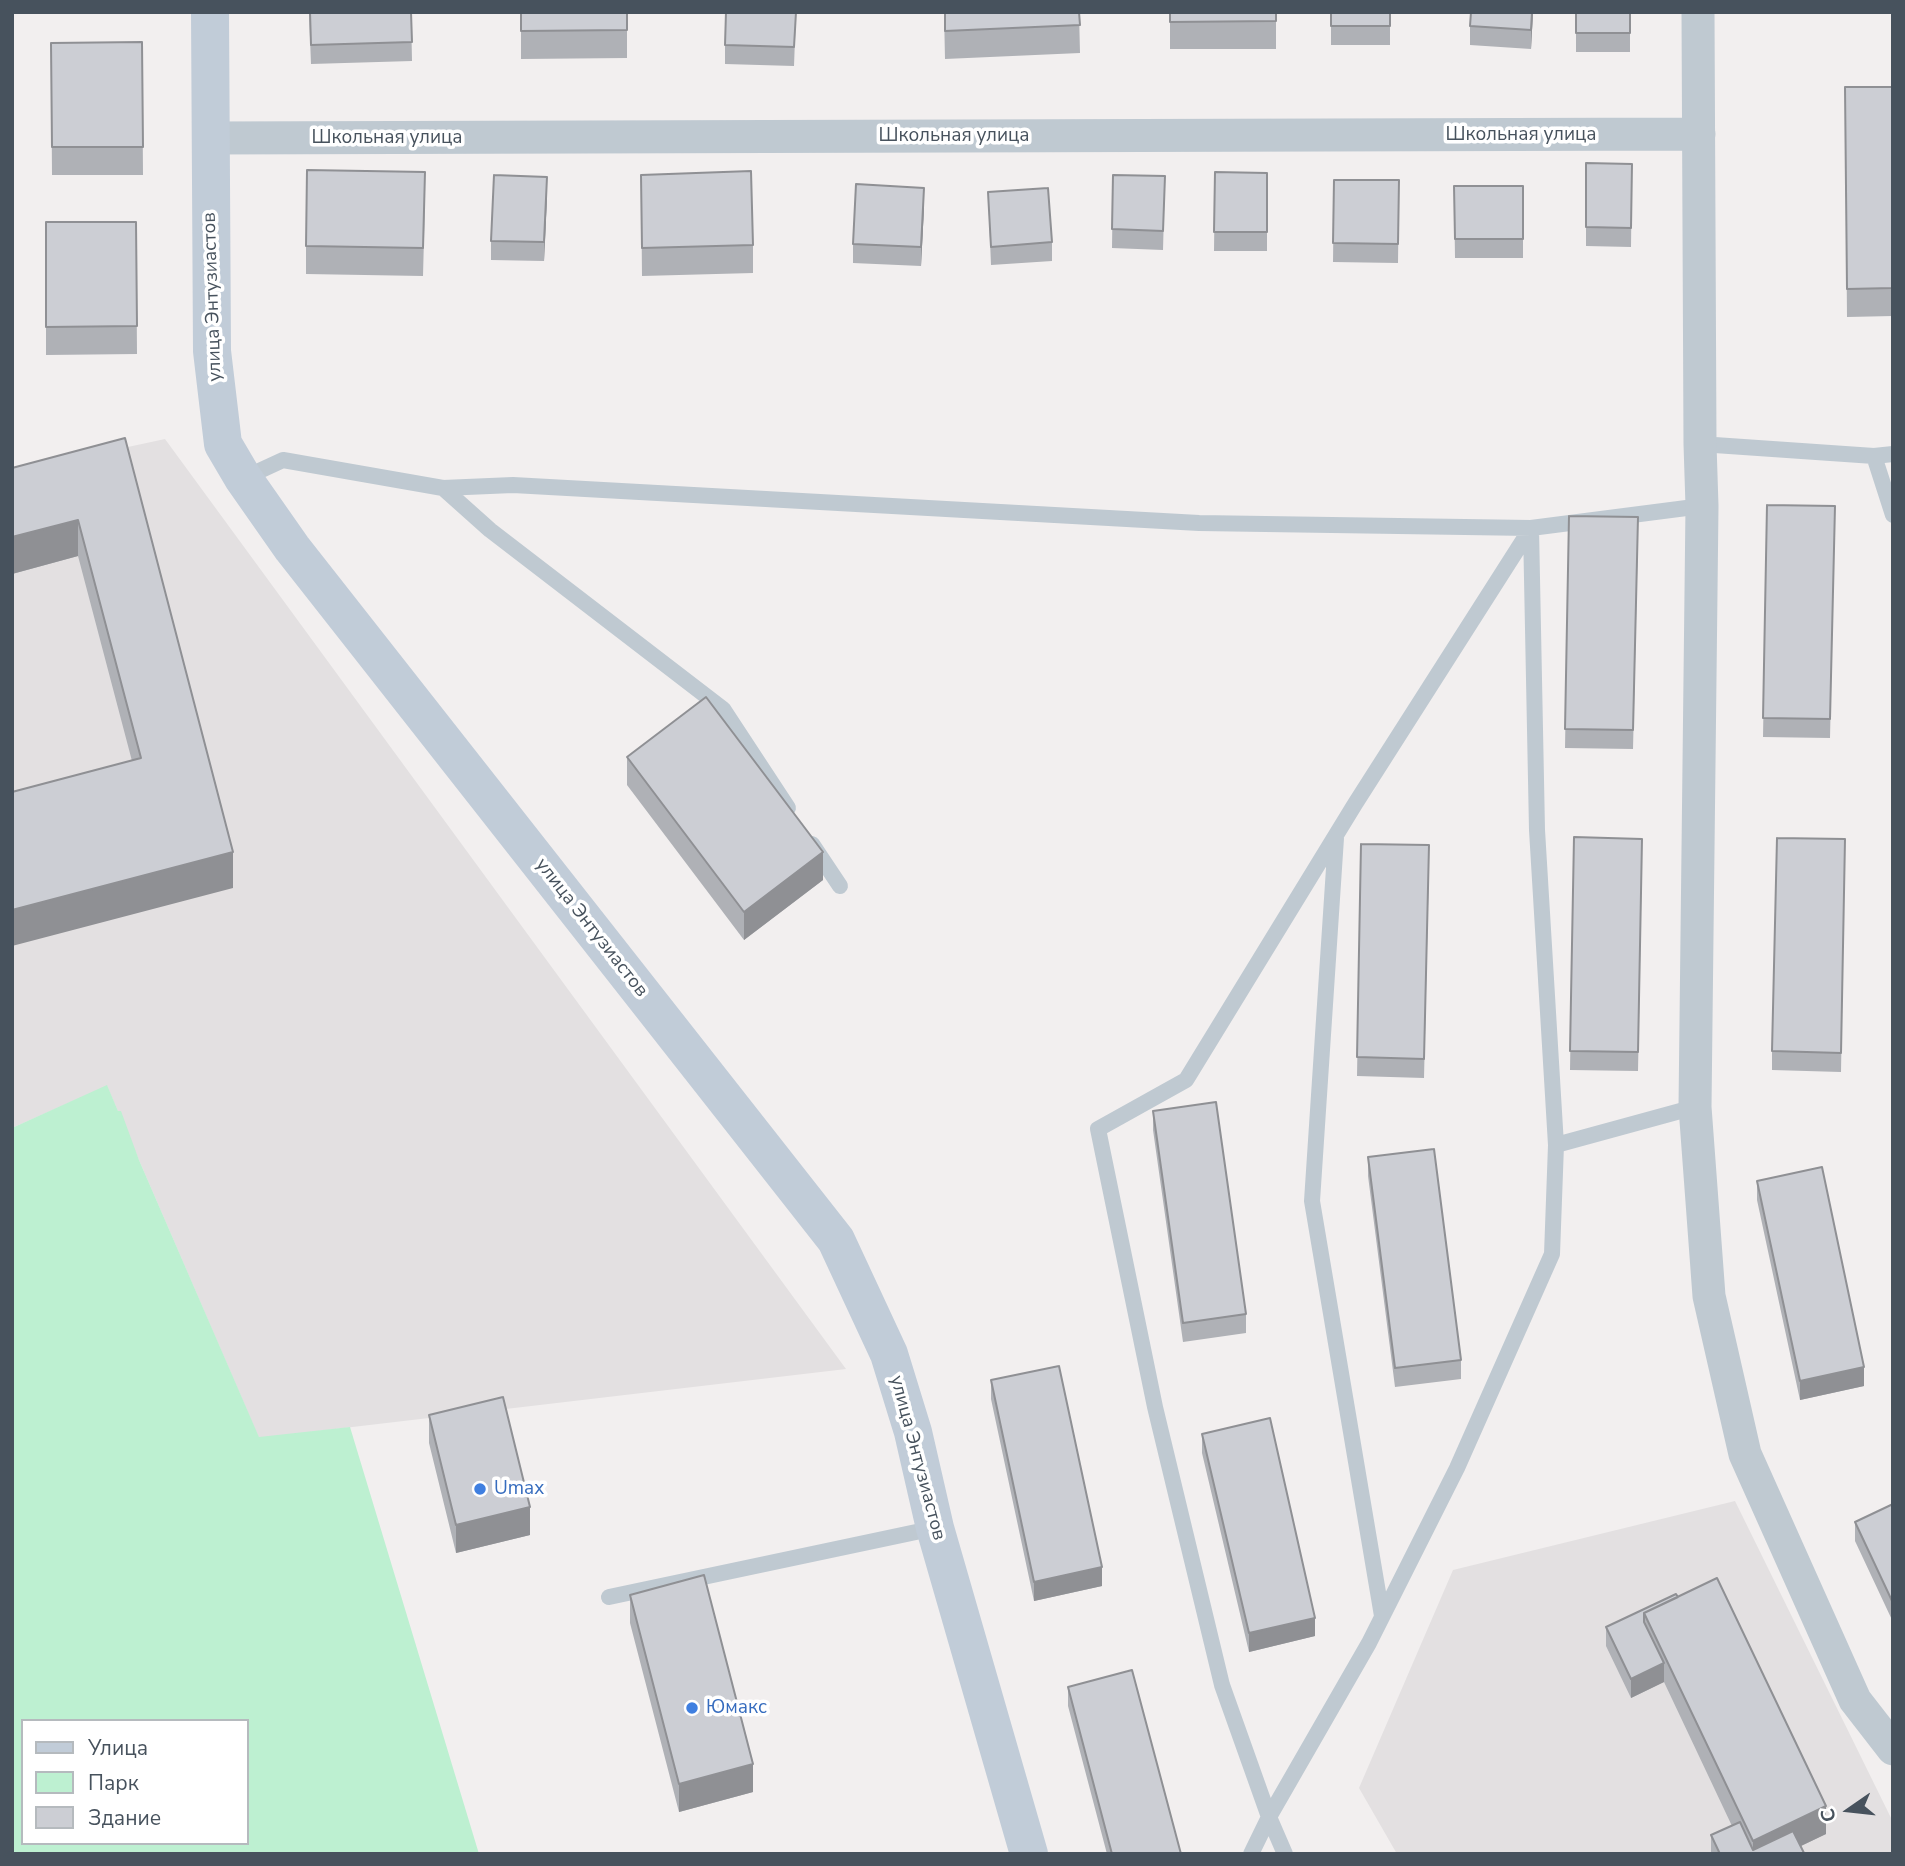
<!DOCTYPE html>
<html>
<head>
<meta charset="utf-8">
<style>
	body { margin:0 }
	#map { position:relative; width:1905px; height:1866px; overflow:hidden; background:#f2efef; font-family:"Nunito Sans",sans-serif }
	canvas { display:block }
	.frame { position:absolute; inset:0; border:14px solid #47525d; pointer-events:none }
	.legend { position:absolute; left:21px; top:1719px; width:228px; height:126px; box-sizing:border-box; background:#fff; border:2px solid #b5babe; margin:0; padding:9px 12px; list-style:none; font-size:21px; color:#47525d }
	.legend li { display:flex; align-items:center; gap:14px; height:35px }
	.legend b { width:35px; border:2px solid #b5babe }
	.north { position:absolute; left:1814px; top:1775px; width:70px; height:70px; -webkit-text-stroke:5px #fff; paint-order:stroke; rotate:256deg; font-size:19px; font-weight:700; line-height:28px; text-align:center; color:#47525d }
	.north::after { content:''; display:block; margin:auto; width:24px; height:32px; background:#47525d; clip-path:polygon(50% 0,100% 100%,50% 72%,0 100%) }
</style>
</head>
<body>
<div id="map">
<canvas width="1905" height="1866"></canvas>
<div class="frame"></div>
<ul class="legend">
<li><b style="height:9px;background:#c1ccd8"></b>Улица</li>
<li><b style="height:19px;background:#bdf0d1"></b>Парк</li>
<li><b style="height:19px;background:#ccced4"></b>Здание</li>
</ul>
<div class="north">С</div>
</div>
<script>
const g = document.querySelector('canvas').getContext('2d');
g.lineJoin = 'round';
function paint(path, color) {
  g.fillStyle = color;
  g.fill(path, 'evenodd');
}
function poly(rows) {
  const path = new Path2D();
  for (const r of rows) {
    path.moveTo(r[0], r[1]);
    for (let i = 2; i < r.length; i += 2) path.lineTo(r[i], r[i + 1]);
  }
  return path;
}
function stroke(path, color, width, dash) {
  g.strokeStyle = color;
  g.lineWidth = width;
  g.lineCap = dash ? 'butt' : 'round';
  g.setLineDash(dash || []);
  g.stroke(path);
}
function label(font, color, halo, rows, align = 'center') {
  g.font = font + ' "Nunito Sans",sans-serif';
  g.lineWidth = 7;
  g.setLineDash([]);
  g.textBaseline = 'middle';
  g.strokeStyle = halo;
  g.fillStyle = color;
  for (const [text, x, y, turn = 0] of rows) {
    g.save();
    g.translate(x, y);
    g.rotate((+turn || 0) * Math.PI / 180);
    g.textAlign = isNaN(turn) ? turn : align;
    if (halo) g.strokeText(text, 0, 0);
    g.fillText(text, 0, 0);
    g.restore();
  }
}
paint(poly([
	[165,439,846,1369,259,1438,107,1086,12,1128,12,472],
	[1735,1501,1893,1822,1893,1854,1397,1854,1359,1788,1453,1570]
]), '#e3e0e1');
paint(poly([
	[107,1085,118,1111,121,1111,139,1160,259,1437,350,1427,479,1854,12,1854,12,1128],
	[23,1721,247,1721,247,1843,23,1843]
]), '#bdf0d1');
stroke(poly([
	[1700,444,1874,456,1893,454],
	[1874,456,1893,515],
	[244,478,283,460,443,488,513,485,1199,523,1531,528,1702,506],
	[443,488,490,530,723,709,788,808],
	[1336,838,1312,1201,1382,1616],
	[812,844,840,886],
	[1556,1145,1695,1107],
	[609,1597,935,1528],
	[1251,1854,1269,1817,1369,1643,1457,1468,1552,1254,1556,1145,1537,830,1531,528],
	[1285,1854,1269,1817,1222,1685,1155,1407,1098,1129,1186,1080,1355,804,1531,528]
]), '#bfc9d1', 16);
stroke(poly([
	[1698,12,1700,444,1702,506,1695,1107,1709,1296,1745,1454,1855,1700,1893,1749],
	[210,138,1699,134]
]), '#bfc9d1', 33);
stroke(poly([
	[210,12,212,351,223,444,243,478,292,548,836,1240,889,1354,913,1432,935,1528,1029,1854]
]), '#c1ccd8', 38);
paint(poly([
	[309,12,411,12,412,61,311,64],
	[521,12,627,12,627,58,521,59],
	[796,12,794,66,725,64,725,45],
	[944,12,1079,12,1080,53,945,59],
	[1170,12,1276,12,1276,49,1170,49],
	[1331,12,1390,12,1390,45,1331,45],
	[1533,12,1531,49,1470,45,1470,26],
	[1576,12,1630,12,1630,52,1576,52],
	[142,42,143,175,52,175,51,43],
	[1845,87,1893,87,1893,316,1847,317],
	[1586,163,1632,164,1631,247,1586,246],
	[1215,172,1267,173,1267,251,1214,251],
	[641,175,753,245,753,273,642,276],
	[1113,175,1165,176,1163,250,1112,248],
	[1334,180,1399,180,1398,263,1333,262],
	[1454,186,1523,186,1523,258,1455,258],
	[988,192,1052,242,1052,261,991,265],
	[547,196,544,261,491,260,491,241],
	[425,200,423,276,306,274,306,246],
	[924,207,921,266,853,263,853,244],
	[46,222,136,222,137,354,46,355],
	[125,438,233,888,132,761,78,556,12,574],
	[1767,505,1835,506,1830,738,1763,737],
	[1569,516,1638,536,1633,749,1565,748],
	[627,757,823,880,744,940,627,785],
	[1574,837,1642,858,1638,1071,1570,1070],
	[1845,839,1841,1072,1772,1070,1772,1051],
	[1361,844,1429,864,1424,1078,1357,1076],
	[1153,1111,1246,1314,1246,1333,1183,1342,1153,1130],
	[1368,1157,1461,1360,1461,1379,1395,1387,1368,1176],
	[1757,1181,1864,1386,1800,1400,1757,1200],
	[991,1380,1102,1586,1034,1601,991,1399],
	[429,1415,530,1535,456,1553,429,1443],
	[1202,1434,1315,1636,1249,1652,1202,1453],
	[1893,1504,1893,1622,1855,1541,1855,1522],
	[1676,1594,1826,1834,1801,1846,1804,1854,1711,1854,1711,1835,1732,1826,1664,1682,1631,1698,1606,1646,1606,1627],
	[630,1595,753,1792,679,1812,630,1623],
	[1068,1687,1181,1854,1107,1854,1068,1706]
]), '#afb1b6');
paint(poly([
	[1532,12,1533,12,1531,49,1531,30],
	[547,177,547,196,544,261,544,242],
	[924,188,924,207,921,266,921,247],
	[78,520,78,556,12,574,12,537],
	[233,852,233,888,12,946,12,910],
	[823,852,823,880,744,940,744,912],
	[1864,1367,1864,1386,1800,1400,1800,1381],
	[530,1507,530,1535,456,1553,456,1525],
	[1102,1567,1102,1586,1034,1601,1034,1582],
	[1315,1618,1315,1636,1249,1652,1249,1633],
	[1664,1663,1664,1682,1631,1698,1631,1679],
	[753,1764,753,1792,679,1812,679,1784],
	[1826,1806,1826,1834,1784,1854,1753,1854,1753,1841]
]), '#8f9094');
const building = poly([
	[310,12,411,12,412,42,311,45,310,12],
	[521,12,627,12,627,30,521,31,521,12],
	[726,12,796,12,794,47,725,45,726,12],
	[945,12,1079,12,1080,25,945,31,945,12],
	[1170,12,1276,12,1276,21,1170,22,1170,12],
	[1331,12,1390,12,1390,26,1331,26,1331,12],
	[1471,12,1532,12,1531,30,1470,26,1471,12],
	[1576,12,1630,12,1630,33,1576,33,1576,12],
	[142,42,143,147,52,147,51,43,142,42],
	[1845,87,1893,87,1893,288,1847,289,1845,87],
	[1586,163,1632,164,1631,228,1586,227,1586,163],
	[307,170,425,172,423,248,306,246,307,170],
	[751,171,753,245,642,248,641,175,751,171],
	[1215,172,1267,173,1267,232,1214,232,1215,172],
	[494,175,547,177,544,242,491,241,494,175],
	[1113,175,1165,176,1163,231,1112,229,1113,175],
	[1334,180,1399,180,1398,244,1333,243,1334,180],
	[856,184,924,188,921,247,853,244,856,184],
	[1454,186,1523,186,1523,239,1455,239,1454,186],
	[1048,188,1052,242,991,247,988,192,1048,188],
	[46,222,136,222,137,326,46,327,46,222],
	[125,438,233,852,12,910,12,792,141,758,78,520,12,537,12,468,125,438],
	[1767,505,1835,506,1830,719,1763,718,1767,505],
	[1569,516,1638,517,1633,730,1565,729,1569,516],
	[706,697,823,852,744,912,627,757,706,697],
	[1574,837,1642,839,1638,1052,1570,1051,1574,837],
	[1777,838,1845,839,1841,1053,1772,1051,1777,838],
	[1361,844,1429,845,1424,1059,1357,1057,1361,844],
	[1216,1102,1246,1314,1183,1323,1153,1111,1216,1102],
	[1434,1149,1461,1360,1395,1368,1368,1157,1434,1149],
	[1822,1167,1864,1367,1800,1381,1757,1181,1822,1167],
	[1059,1366,1102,1567,1034,1582,991,1380,1059,1366],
	[503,1397,530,1507,456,1525,429,1415,503,1397],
	[1270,1418,1315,1618,1249,1633,1202,1434,1270,1418],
	[1893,1504,1893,1603,1855,1522,1893,1504],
	[704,1575,753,1764,679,1784,630,1595,704,1575],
	[1717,1578,1826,1806,1753,1841,1644,1613,1717,1578],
	[1676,1594,1678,1597,1644,1613,1644,1622,1664,1663,1631,1679,1606,1627,1676,1594],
	[1132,1670,1181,1854,1112,1854,1068,1687,1132,1670],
	[1740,1822,1753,1850,1793,1831,1804,1853,1801,1854,1720,1854,1711,1835,1740,1822]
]);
paint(building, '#ccced4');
stroke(building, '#8f9094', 2);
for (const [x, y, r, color] of [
	[480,1489,7,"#3f7fe0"],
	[692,1708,7,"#3f7fe0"]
]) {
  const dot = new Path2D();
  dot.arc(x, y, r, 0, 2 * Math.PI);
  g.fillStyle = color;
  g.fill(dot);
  stroke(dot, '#fff', 2.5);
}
label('19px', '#47525d', '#fff', [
	["Школьная улица",1521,135],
	["Школьная улица",954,136],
	["Школьная улица",387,138],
	["улица Энтузиастов",213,297,-92],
	["улица Энтузиастов",591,928,52],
	["улица Энтузиастов",917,1458,75]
]);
label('19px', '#366cbe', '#fff', [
	["Umax",494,1489],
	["Юмакс",706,1708]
], 'left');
</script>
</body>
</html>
